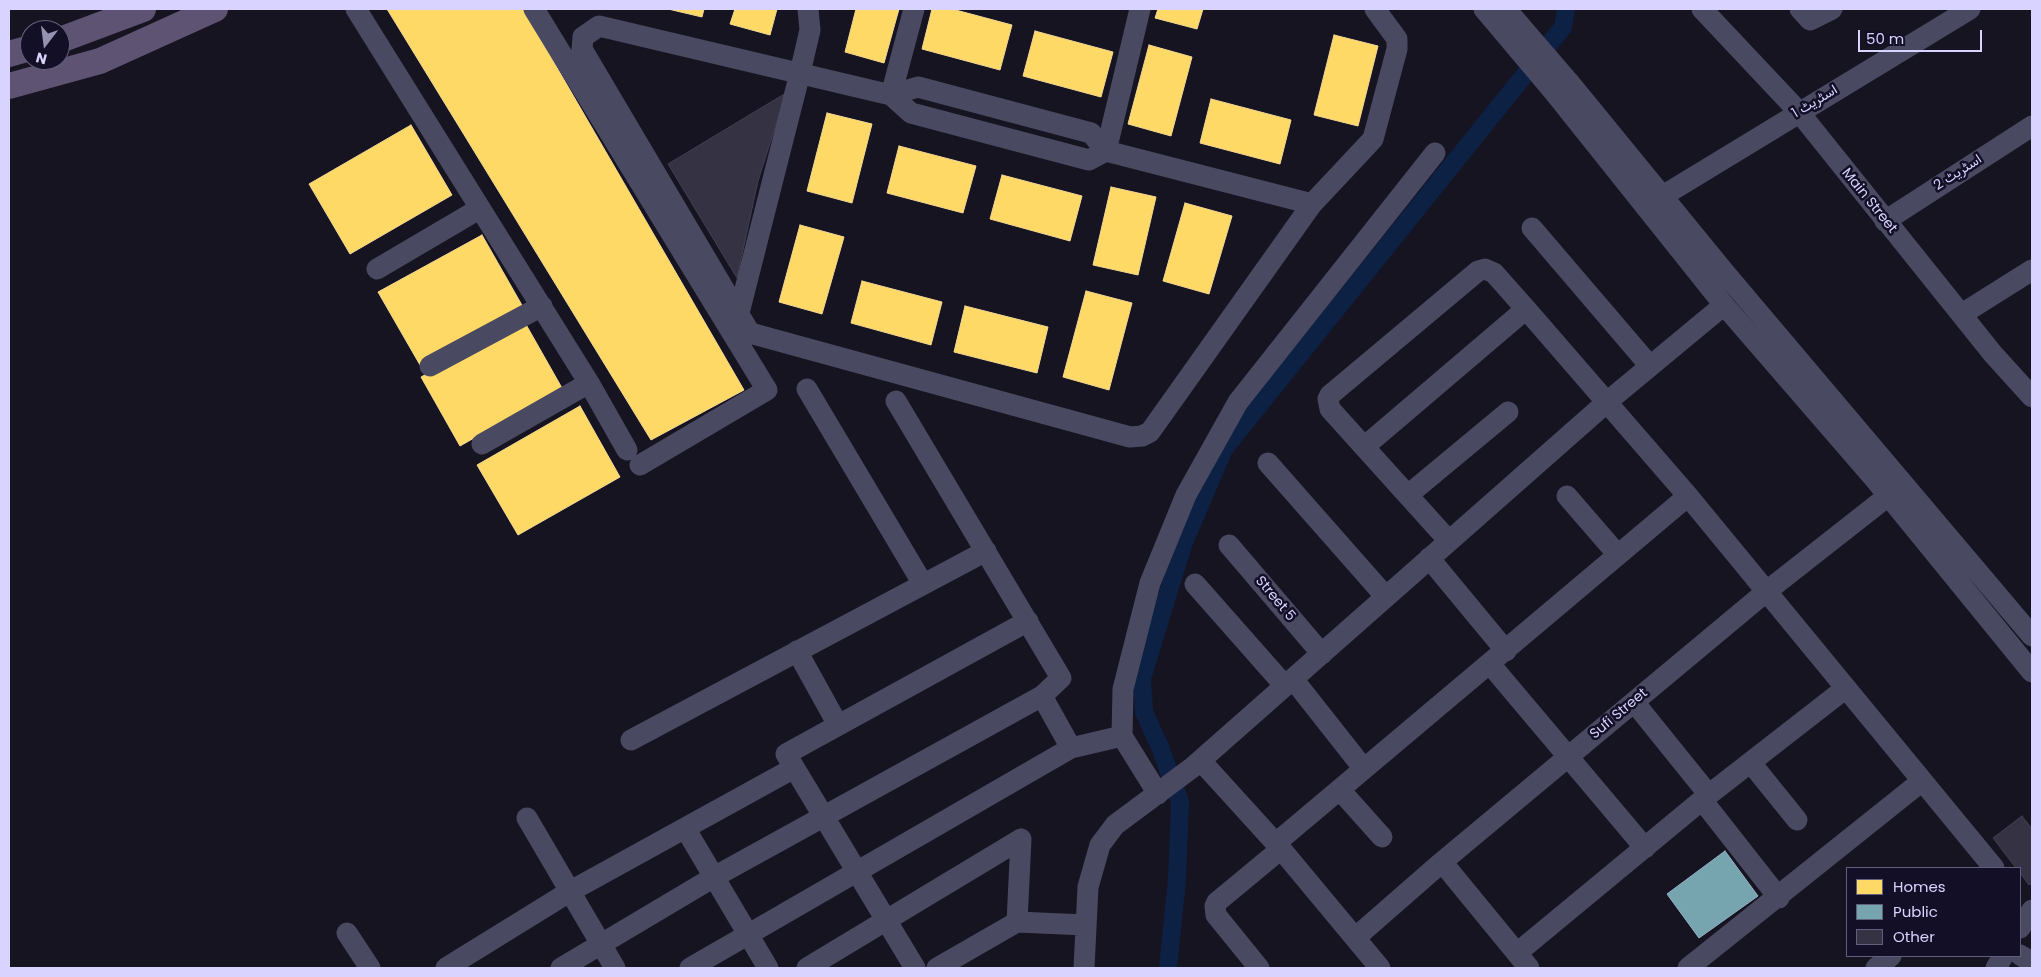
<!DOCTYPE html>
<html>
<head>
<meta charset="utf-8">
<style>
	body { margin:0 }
	#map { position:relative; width:2041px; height:977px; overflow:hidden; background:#161421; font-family:Poppins,sans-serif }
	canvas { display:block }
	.frame { position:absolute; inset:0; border:10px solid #d9d4ff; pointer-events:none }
	.legend { position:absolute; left:1846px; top:867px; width:175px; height:90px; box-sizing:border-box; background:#130f26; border:1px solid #625e7d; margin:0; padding:6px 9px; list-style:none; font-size:15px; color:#d9d4ff }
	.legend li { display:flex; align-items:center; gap:10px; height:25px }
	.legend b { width:25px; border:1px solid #625e7d }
	.north { position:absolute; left:20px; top:20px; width:50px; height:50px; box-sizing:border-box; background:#130f26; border:1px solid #625e7d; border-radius:50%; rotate:195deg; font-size:14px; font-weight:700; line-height:20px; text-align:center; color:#d9d4ff }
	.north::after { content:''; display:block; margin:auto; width:18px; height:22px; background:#9591b1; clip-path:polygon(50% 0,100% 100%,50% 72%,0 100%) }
	.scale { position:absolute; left:1858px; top:30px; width:124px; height:22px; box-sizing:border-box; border:2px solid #d9d4ff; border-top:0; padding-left:6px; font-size:15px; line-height:18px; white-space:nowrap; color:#d9d4ff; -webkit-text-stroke:4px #130f26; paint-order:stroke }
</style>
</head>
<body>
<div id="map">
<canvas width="2041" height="977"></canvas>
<div class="frame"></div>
<ul class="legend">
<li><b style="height:14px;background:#ffd966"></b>Homes</li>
<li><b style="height:14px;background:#76a5af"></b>Public</li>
<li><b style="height:14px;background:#343243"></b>Other</li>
</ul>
<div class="north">N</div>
<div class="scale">50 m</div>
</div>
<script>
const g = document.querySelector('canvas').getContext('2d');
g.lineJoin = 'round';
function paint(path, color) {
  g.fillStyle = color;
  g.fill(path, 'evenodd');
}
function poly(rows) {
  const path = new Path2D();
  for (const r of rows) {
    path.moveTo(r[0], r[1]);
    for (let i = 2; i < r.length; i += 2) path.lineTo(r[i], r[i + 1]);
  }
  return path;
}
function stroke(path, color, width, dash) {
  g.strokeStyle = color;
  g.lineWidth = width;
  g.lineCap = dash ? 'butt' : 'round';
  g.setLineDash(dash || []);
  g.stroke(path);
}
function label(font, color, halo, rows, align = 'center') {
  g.font = font + ' Poppins,Vazirmatn,sans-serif';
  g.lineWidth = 5;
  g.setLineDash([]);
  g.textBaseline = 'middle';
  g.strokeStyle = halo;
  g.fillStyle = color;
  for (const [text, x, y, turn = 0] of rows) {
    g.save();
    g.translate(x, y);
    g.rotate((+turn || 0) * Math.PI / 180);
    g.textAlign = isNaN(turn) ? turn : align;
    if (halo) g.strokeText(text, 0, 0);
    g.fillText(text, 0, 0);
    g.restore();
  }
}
const homes = poly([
	[387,9,523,9,744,390,651,440,387,9],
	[668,9,704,9,702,17,668,9],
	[735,9,777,9,770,35,730,24,735,9],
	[856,9,899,9,884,63,845,52,856,9],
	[932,9,952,9,1012,25,1000,70,922,49,932,9],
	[1158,9,1203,9,1197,29,1155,18,1158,9],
	[1035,31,1113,52,1101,97,1023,76,1035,31],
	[1334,35,1378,46,1358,126,1314,115,1334,35],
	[1149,45,1192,57,1171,136,1128,124,1149,45],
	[1211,99,1291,120,1280,164,1200,143,1211,99],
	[827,113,872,124,852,203,807,191,827,113],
	[411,125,452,195,350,254,309,184,411,125],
	[899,146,976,166,963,213,887,193,899,146],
	[1002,175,1082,196,1070,241,990,219,1002,175],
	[1111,187,1156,197,1138,275,1093,265,1111,187],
	[1185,203,1232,216,1209,294,1163,281,1185,203],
	[800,225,844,237,822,314,779,302,800,225],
	[482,235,523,307,420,365,378,292,482,235],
	[862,281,942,302,931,345,851,323,862,281],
	[1086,291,1132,303,1109,390,1063,377,1086,291],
	[965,306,1048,327,1037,373,954,352,965,306],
	[524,321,562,388,460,446,421,377,524,321],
	[580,406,620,477,518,535,477,465,580,406]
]);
paint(homes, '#ffd966');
stroke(homes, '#f4d894', 1);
const public = poly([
	[1725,851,1758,896,1699,938,1667,894,1725,851]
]);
paint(public, '#76a5af');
stroke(public, '#94b3c7', 1);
stroke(poly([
	[1168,968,1177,879,1180,802,1160,747,1144,712,1142,678,1183,545,1224,449,1563,27,1566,9]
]), '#0d2144', 18);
const building = poly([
	[786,93,758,181,737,278,668,164,786,93],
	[2022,816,2032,829,2032,883,2029,885,2020,873,2020,868,2016,868,1993,838,2022,816]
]);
paint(building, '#343243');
stroke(building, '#433f54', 1);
stroke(poly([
	[356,9,589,383,627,450],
	[534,9,767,390,640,465],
	[1484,9,1554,92,1724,305,1878,483,2032,672],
	[1506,9,1568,81,1725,273,2032,636],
	[1702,9,1799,112,1993,354,2032,397],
	[1800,9,1810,20,1832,9],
	[891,95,918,87,1091,133,1106,151,1312,204],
	[891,95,914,9],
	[1106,151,1089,160,911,113,891,95,599,26,583,37,582,49,750,333,1130,437,1142,436,1150,432,1312,204,1373,139,1397,49,1397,39,1375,9],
	[1106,151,1140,9],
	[1661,197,1970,9],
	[1885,221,2032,126],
	[1532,228,1650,366],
	[377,269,479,209],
	[739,313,800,73,810,30,808,9],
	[1962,314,2032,270],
	[430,366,542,306],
	[807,389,923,584],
	[896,401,1061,678,1042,696,1071,748,1122,736,1158,794],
	[482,444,589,383],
	[1364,447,1526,309],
	[1268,463,1386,597],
	[1408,495,1508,412],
	[1567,496,1618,555],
	[1449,541,1330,409,1328,399,1330,395,1478,271,1485,269,1494,273,1526,309,1688,496,1994,868],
	[1229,545,1322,654],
	[1429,558,1506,651],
	[1195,584,1285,686],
	[797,651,838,725],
	[1490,664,1645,848],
	[1293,679,1364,769],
	[1634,702,1709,795],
	[1122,736,1123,689,1150,583,1186,495,1238,402,1435,153],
	[631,740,986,551],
	[1201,761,1281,849,1380,968],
	[1751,763,1797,820],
	[1340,790,1382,837],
	[1702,800,1779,898],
	[527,818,615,968],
	[685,828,768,968],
	[1276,843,1688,496],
	[1442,862,1529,968],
	[1017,922,1021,839],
	[2020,928,2032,910],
	[347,933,370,968],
	[1355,938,1442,862,1767,591,1888,496],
	[1517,953,1702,800,1846,688],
	[2020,955,2032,962],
	[446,968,569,892,794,768],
	[561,968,714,877,1042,696],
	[690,968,1071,748],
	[807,968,1021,839],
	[915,968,786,754,1028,621],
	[937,968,1017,922,1086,925],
	[1084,968,1088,887,1100,845,1115,825,1193,767,1607,402,1724,305],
	[1259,968,1216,915,1215,906,1217,902,1281,849],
	[1688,968,1922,781],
	[1876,968,1891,956],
	[1996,968,2003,956]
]), '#4a4962', 21);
stroke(poly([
	[60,40,143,9],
	[9,54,30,48],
	[9,86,100,61,215,9]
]), '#5e5373', 26);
label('14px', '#d9d4ff', '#130f26', [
	["اسٹریٹ 1",1815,102,-31],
	["اسٹریٹ 2",1958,173,-33],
	["Main Street",1869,201,51],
	["Street 5",1275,599,50],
	["Sufi Street",1619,714,-40]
]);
</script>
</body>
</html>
